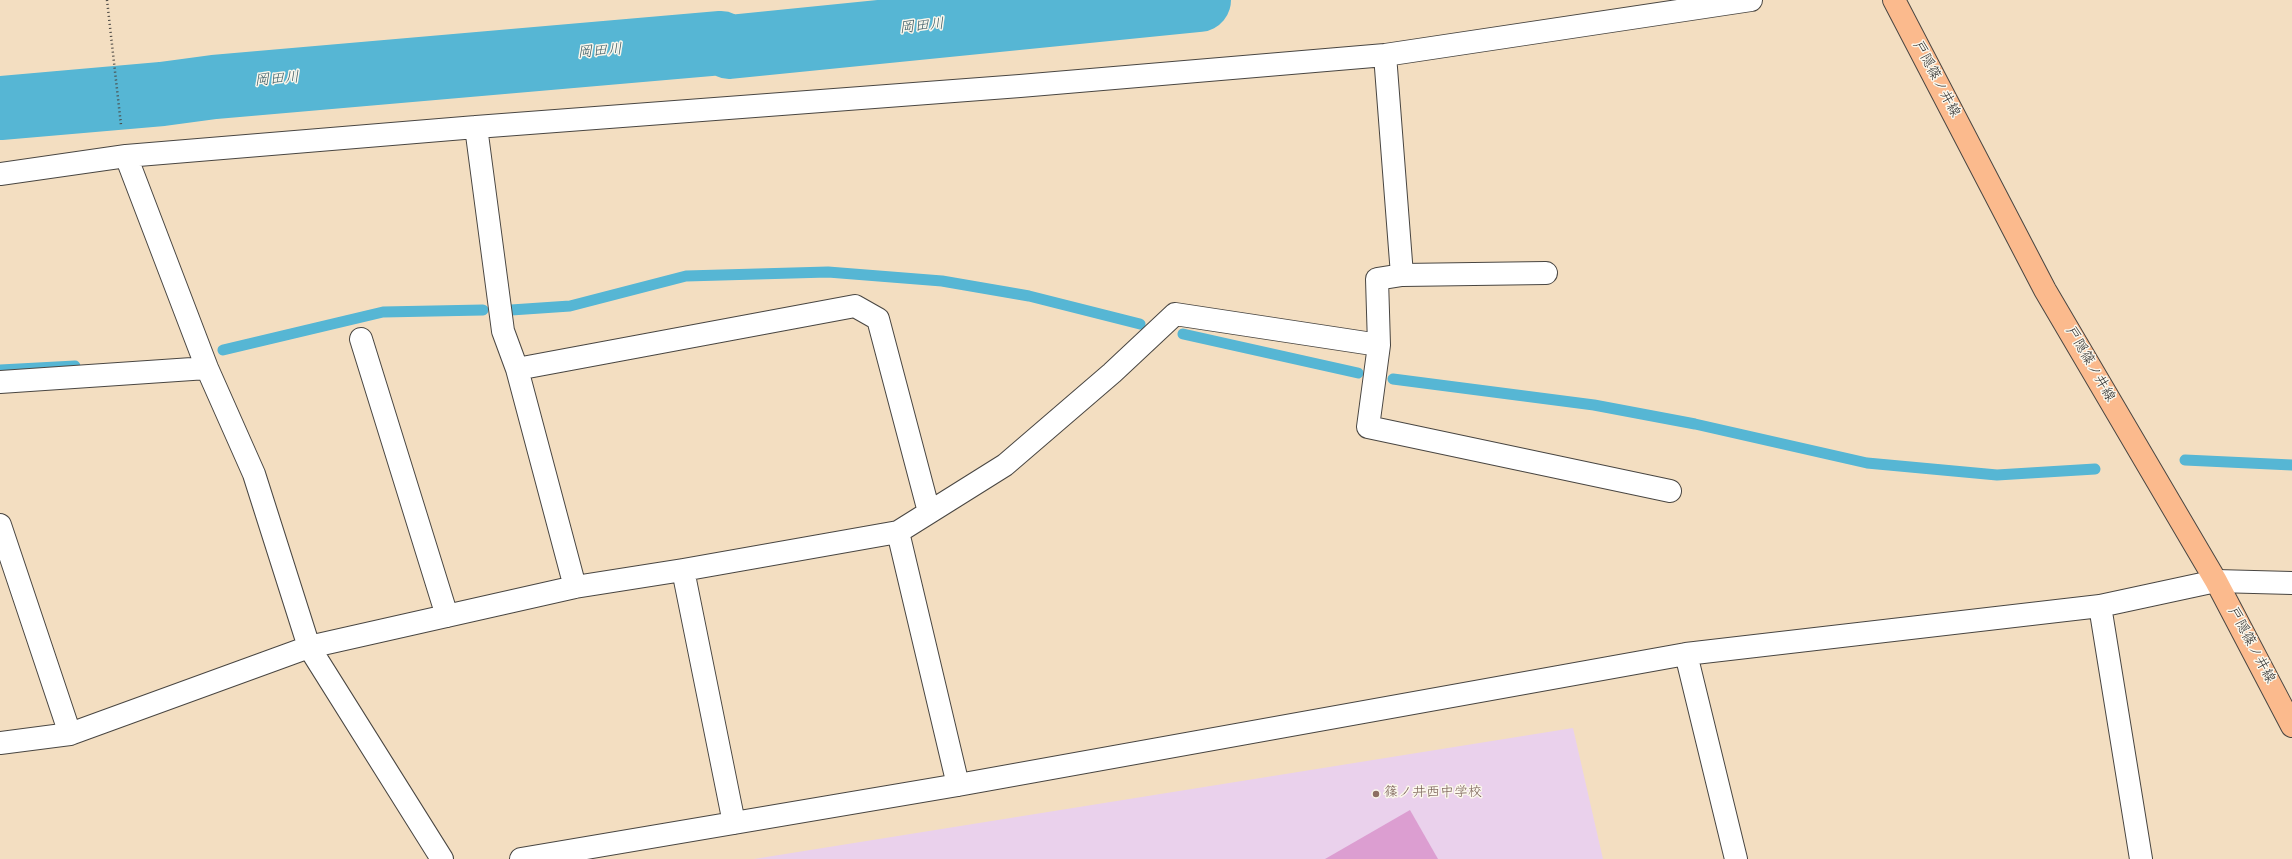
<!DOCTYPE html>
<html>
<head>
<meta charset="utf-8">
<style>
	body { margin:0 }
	canvas { display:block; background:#f3dec1 }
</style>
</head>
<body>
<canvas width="2292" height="859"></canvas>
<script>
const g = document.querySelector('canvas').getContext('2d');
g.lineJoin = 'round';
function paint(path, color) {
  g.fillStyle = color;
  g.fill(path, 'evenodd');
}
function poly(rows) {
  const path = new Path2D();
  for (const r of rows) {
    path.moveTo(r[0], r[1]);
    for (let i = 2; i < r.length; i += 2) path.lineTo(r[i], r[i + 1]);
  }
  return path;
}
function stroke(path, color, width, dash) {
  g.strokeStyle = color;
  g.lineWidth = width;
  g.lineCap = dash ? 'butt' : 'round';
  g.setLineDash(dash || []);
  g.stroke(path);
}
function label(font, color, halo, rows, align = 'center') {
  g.font = font + ' Dekko,"Klee One",sans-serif';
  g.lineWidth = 3;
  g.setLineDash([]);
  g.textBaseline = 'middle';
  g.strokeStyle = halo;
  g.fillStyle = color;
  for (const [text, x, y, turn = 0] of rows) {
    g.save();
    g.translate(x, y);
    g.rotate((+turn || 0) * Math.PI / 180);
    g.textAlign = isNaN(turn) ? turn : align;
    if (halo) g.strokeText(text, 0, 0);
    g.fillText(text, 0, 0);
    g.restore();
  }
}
paint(poly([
	[1573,728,1603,859,754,859]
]), '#ead1ec');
stroke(poly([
	[511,310,570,306,686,276,828,272,942,281,1029,296,1140,324],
	[1183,334,1358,373],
	[223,350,383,312,483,310],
	[0,370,75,366],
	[1393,379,1594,405,1695,424,1867,463,1997,475,2095,469],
	[2185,460,2292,465]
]), '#56b6d4', 11);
stroke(poly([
	[0,108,162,94,214,87,721,43,729,47,1199,0]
]), '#56b6d4', 64);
paint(poly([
	[1410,810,1438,859,1325,859]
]), '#dc9ed1');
const street = poly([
	[476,127,503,331,517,369,575,587],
	[126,156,207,368,254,474,309,647,442,859],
	[0,174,126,156,476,127,1020,86,1385,55,1751,0],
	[1402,275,1546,273],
	[361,339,447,616],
	[1379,345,1368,427,1670,491],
	[517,369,855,306,878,319,929,512],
	[0,382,207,368],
	[0,525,70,734],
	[898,532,958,785],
	[683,570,734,823],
	[2100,606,2141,859],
	[1686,654,1736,859],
	[0,743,70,734,309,647,575,587,683,570,898,532,1005,465,1112,373,1175,314,1379,345,1377,279,1402,275,1385,55],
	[521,859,958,785,1686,654,2100,606,2216,581,2292,583]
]);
const primary = poly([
	[1894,0,2045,290,2216,581,2292,726]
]);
stroke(street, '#494642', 24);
stroke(primary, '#494642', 24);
stroke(poly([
	[107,0,121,125]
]), '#494642', 2.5, [1, 3]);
stroke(street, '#fff', 22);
stroke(primary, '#fbba8d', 22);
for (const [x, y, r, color] of [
	[1376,794,4,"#8d6e63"]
]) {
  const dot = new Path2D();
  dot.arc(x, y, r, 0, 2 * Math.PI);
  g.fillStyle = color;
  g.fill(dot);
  stroke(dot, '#fbf7ec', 1.5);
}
label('14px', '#2b2b2b', '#fbf7ec', [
	["戸隠篠ノ井線",1935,80,62],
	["戸隠篠ノ井線",2089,365,60],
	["戸隠篠ノ井線",2250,646,62]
]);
label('14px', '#785e54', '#fbf7ec', [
	["篠ノ井西中学校",1384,794]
], 'left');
label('italic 15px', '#3a5c66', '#fbf7ec', [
	["岡田川",922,28,-6],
	["岡田川",600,53,-5],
	["岡田川",277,81,-5]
]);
</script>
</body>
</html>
